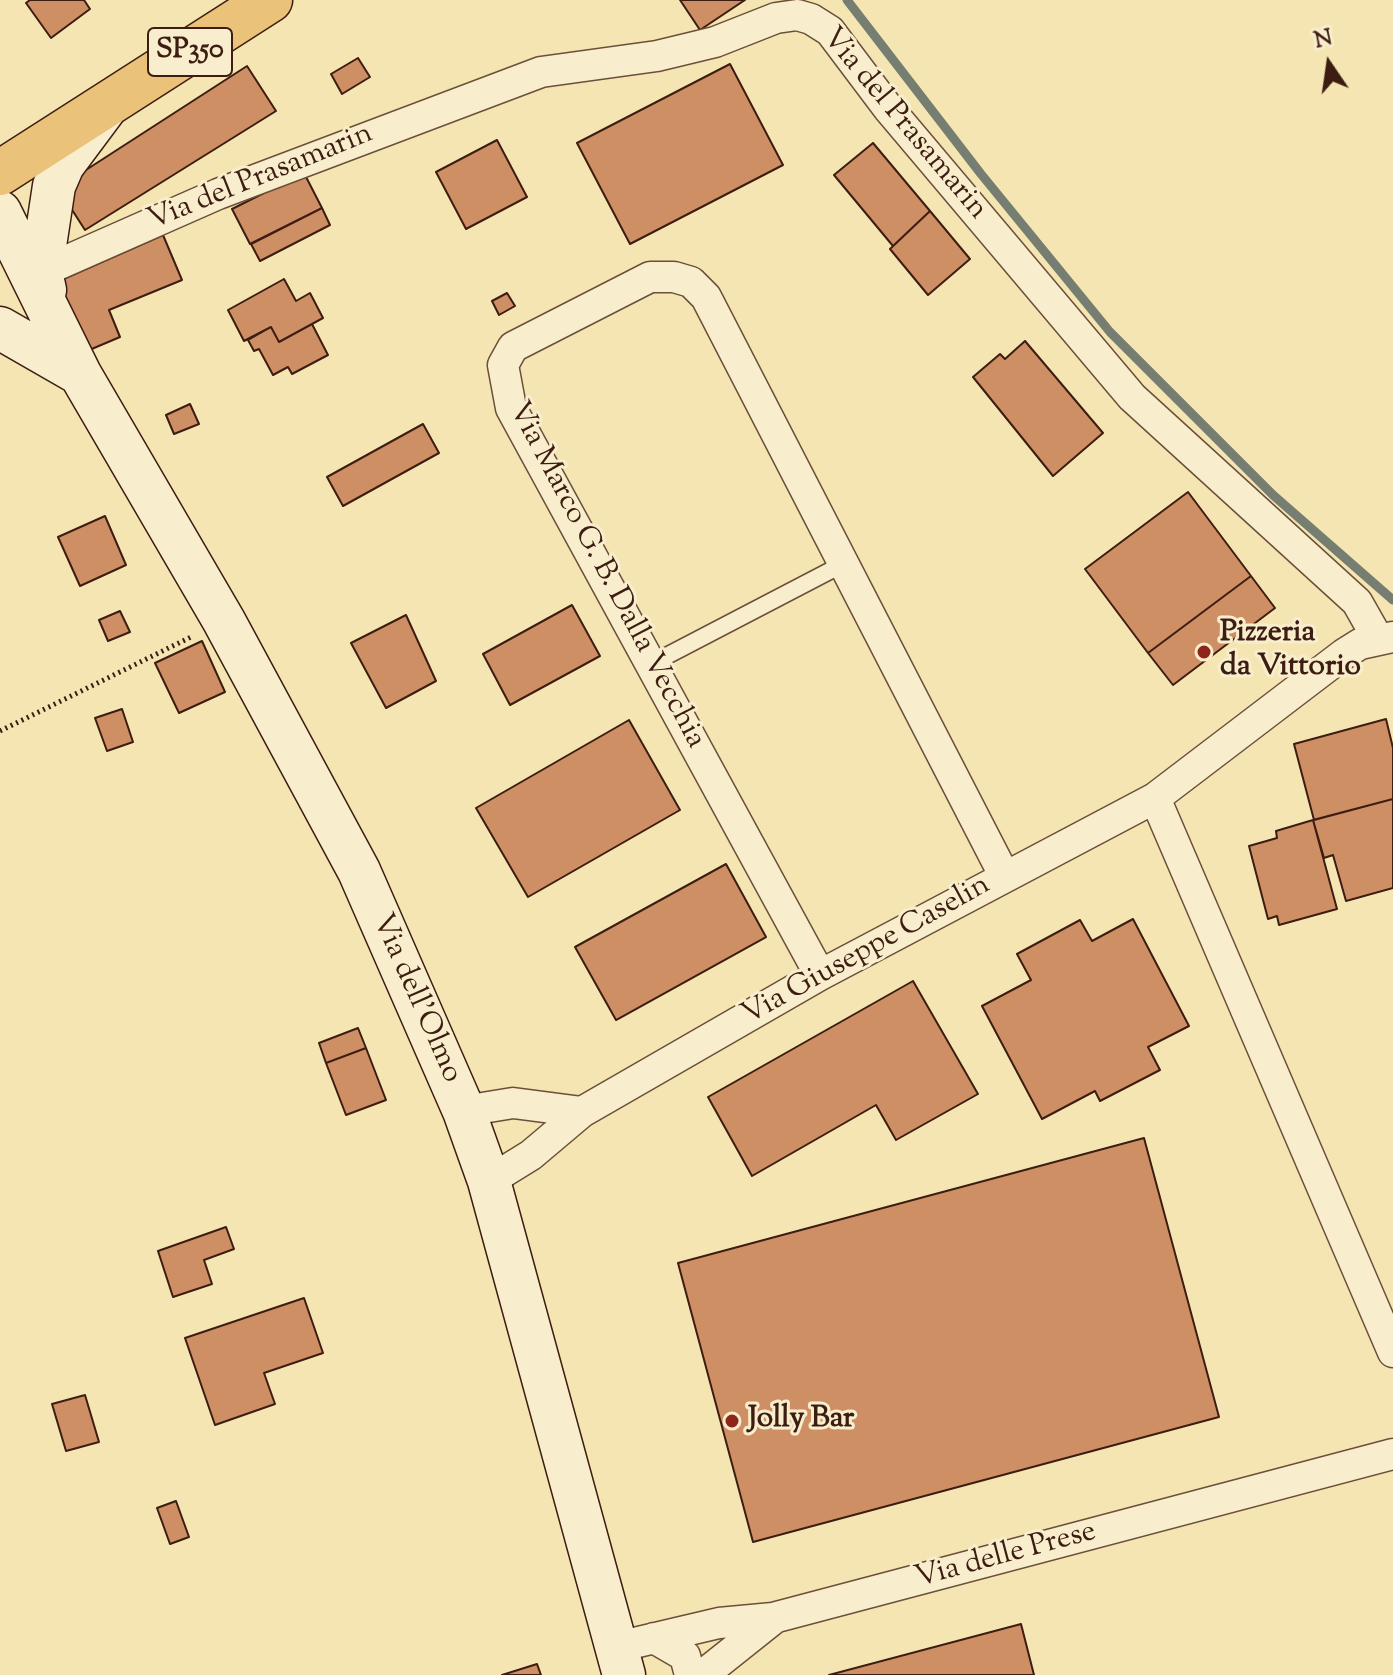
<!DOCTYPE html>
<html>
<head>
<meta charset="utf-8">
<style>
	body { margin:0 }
	#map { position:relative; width:1393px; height:1675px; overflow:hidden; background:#f4e5b2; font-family:"Sorts Mill Goudy",serif }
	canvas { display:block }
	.north { position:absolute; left:1289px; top:24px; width:80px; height:80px; -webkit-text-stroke:6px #f8eecd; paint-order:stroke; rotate:347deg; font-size:22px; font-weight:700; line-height:32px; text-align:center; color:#3d1d12 }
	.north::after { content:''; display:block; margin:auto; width:28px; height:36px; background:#3d1d12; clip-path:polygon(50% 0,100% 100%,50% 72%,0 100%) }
</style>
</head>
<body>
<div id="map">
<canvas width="1393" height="1675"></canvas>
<div class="north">N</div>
</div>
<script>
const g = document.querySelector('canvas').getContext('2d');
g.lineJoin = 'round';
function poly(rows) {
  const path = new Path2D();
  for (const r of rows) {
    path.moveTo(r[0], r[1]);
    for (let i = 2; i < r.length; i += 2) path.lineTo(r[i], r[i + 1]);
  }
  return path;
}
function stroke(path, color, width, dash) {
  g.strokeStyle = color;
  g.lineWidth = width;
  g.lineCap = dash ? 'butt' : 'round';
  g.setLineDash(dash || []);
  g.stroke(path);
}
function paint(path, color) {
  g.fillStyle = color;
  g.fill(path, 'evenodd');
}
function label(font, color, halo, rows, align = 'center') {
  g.font = font + ' "Sorts Mill Goudy",serif';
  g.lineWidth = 6;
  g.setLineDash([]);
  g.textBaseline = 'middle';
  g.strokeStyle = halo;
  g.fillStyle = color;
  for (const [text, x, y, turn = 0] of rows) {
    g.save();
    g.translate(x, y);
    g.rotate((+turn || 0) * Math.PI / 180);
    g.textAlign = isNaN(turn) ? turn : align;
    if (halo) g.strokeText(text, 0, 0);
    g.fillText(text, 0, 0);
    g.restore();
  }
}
stroke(poly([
	[847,0,981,174,1110,332,1273,495,1393,600]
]), '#767e71', 9);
const building = poly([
	[30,0,84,0,90,9,51,38,26,3,30,0],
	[680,0,745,0,700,30,680,0],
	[358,58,370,77,342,94,331,74,358,58],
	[730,64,783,165,630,244,577,143,730,64],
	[247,66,276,111,85,230,58,188,247,66],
	[497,140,527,197,466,229,436,172,497,140],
	[873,143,930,211,893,246,834,175,873,143],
	[304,173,322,208,250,244,232,209,304,173],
	[322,208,330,225,260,261,251,244,322,208],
	[930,211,970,259,928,295,890,249,930,211],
	[163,235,182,280,109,310,120,337,87,351,59,281,163,235],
	[284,279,296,301,310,293,323,318,279,342,271,327,244,341,228,310,284,279],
	[507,293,515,306,499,315,492,301,507,293],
	[312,324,328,355,292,374,288,367,273,375,259,349,254,351,248,340,271,327,279,342,312,324],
	[1025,341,1103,433,1053,476,973,377,1000,354,1005,359,1025,341],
	[190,404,199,424,174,434,166,415,190,404],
	[423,424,439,453,343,506,327,477,423,424],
	[1188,492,1251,576,1148,653,1085,569,1188,492],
	[105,516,126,565,80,586,58,537,105,516],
	[1251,576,1275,608,1173,685,1148,653,1251,576],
	[572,605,600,656,510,705,483,654,572,605],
	[120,611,130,632,108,641,99,620,120,611],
	[406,615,436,681,386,708,351,643,406,615],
	[202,641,225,692,179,713,155,663,202,641],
	[122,709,133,742,107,751,95,718,122,709],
	[1386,719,1393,748,1393,799,1314,820,1294,744,1386,719],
	[629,720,680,810,528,897,476,808,629,720],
	[1393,799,1393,888,1346,901,1333,855,1324,858,1313,820,1393,799],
	[1313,820,1337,909,1279,925,1277,916,1268,919,1249,846,1277,838,1276,831,1313,820],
	[726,864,766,937,616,1020,575,947,726,864],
	[1133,919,1189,1026,1148,1047,1160,1070,1100,1101,1095,1091,1042,1119,982,1006,1031,980,1017,954,1080,920,1092,941,1133,919],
	[913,981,978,1094,896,1140,876,1105,752,1176,708,1097,913,981],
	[358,1028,366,1048,326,1063,319,1043,358,1028],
	[366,1048,386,1100,346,1115,326,1063,366,1048],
	[1144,1138,1219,1417,753,1542,678,1263,1144,1138],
	[226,1227,234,1249,204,1260,212,1284,173,1297,158,1251,226,1227],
	[304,1298,323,1353,264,1373,275,1404,215,1425,185,1338,304,1298],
	[85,1395,99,1442,66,1451,52,1404,85,1395],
	[176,1501,189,1537,170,1544,157,1508,176,1501],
	[1021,1624,1034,1675,829,1675,1021,1624],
	[537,1664,541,1675,502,1675,537,1664]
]);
paint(building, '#ce8f65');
stroke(building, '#3d1d12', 2);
const service = poly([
	[651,664,843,564]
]);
const minor = poly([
	[41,272,218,194,541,72,657,56,715,42,776,18,797,15,811,19,830,31,888,108,1132,397,1357,602,1378,639],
	[1155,798,1393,1352],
	[820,975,511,408,503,365,513,347,650,277,674,277,691,282,706,297,1005,877],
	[464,1111,513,1103,582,1112],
	[489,1181,531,1155,582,1112,820,975,1155,798,1344,654,1360,644,1393,637],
	[654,1638,685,1656,690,1675],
	[617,1647,719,1623,773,1618,1393,1454],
	[703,1675,772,1620]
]);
const secondary = poly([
	[0,212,80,374,224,621,359,871,464,1111,489,1181,624,1675],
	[45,290,41,272,54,186,63,165,104,110],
	[0,328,80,374]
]);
const primary = poly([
	[0,173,270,0]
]);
stroke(service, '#6b4f3a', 19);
stroke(minor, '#6b4f3a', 33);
stroke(secondary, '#3d1d12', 45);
stroke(primary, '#3d1d12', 47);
stroke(poly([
	[0,731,193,636]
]), '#3d1d12', 5, [2, 4]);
stroke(service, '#f8eecd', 16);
stroke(minor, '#f8eecd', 30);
stroke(secondary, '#f8eecd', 42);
stroke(primary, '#eac279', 44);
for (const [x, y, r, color] of [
	[1204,652,8,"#8f2418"],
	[732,1421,8,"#8f2418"]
]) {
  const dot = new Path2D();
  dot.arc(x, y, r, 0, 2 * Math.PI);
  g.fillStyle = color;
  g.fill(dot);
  stroke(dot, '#f8eecd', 3);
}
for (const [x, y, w] of [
	[190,52,84]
]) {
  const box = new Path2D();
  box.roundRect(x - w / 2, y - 24, w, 48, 6);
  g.fillStyle = '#f8eecd';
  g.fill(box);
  stroke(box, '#3d1d12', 2);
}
label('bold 28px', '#3d1d12', null, [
	["SP350",190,52]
]);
label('30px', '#3d1d12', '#f8eecd', [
	["Via del Prasamarin",903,125,50],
	["Via del Prasamarin",261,179,-22],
	["Via Marco G. B. Dalla Vecchia",605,576,62],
	["Via Giuseppe Caselin",867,952,-29],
	["Via dell'Olmo",415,999,66],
	["Via delle Prese",1006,1557,-15]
]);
label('bold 30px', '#3d1d12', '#f8eecd', [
	["Pizzeria",1220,635],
	["da Vittorio",1220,669],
	["Jolly Bar",748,1421]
], 'left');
</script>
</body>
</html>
